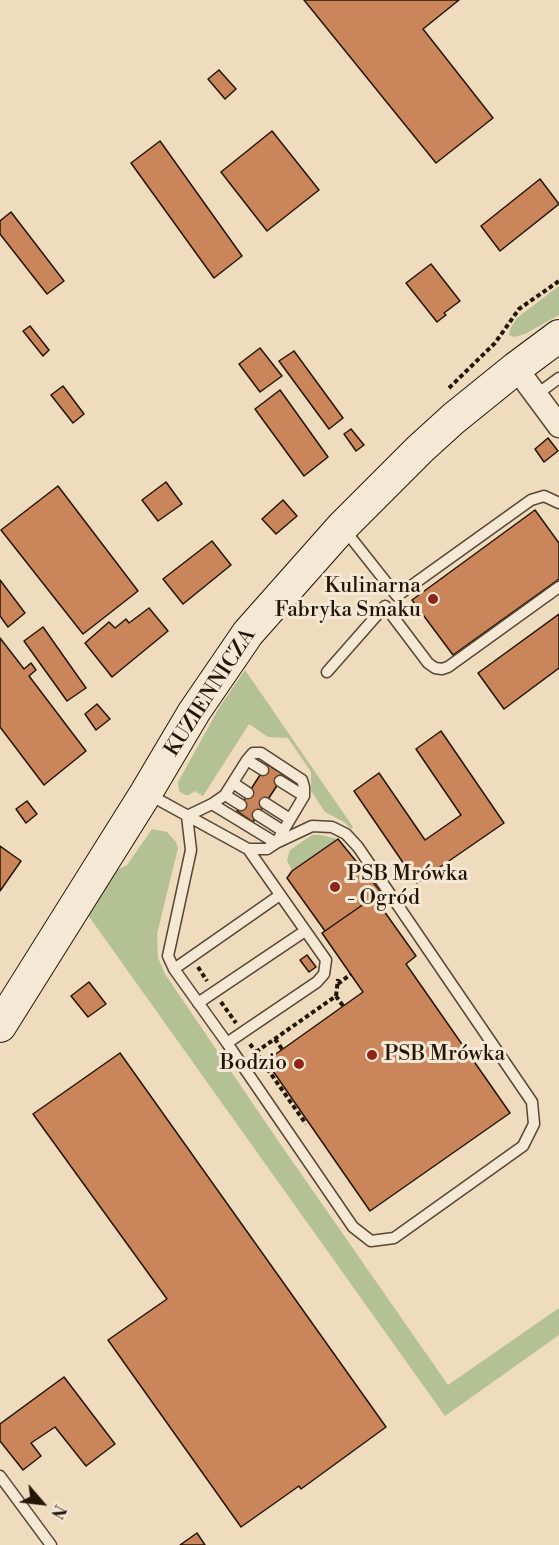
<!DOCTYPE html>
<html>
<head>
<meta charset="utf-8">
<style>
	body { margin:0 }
	#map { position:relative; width:559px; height:1545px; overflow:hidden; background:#efdbbd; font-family:"Libre Bodoni",serif }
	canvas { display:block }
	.north { position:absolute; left:12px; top:1473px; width:60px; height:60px; -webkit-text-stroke:4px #f5e8d4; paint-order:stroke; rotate:118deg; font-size:16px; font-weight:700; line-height:24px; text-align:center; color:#241607 }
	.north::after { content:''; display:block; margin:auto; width:21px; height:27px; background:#241607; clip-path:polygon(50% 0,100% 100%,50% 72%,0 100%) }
</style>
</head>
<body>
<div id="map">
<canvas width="559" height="1545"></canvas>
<div class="north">N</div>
</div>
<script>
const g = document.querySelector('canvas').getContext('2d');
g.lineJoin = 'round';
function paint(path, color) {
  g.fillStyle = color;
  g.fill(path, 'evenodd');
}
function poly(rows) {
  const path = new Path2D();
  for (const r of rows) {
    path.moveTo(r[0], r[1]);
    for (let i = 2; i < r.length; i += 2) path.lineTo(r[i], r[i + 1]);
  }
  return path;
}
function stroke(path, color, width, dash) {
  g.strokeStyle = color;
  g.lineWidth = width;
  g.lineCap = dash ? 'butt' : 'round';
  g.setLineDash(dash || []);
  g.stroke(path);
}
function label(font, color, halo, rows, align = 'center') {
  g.font = font + ' "Libre Bodoni",serif';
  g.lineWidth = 6;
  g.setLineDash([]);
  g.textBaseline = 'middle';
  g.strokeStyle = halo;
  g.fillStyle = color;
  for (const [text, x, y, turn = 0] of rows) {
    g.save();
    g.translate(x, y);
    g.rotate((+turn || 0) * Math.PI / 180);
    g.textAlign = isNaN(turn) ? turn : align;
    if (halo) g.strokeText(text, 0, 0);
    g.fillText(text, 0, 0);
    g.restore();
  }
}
paint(poly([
	[559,286,559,315,525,334,514,337,509,335,510,329,517,318],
	[245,670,353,827,351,829,344,822,325,812,311,791,311,772,288,738,268,737,249,724,203,796,195,791,189,795,185,795,179,791,178,782,219,708],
	[152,829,167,832,176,842,178,848,157,934,158,958,165,974,281,1145,448,1385,559,1308,559,1335,445,1416,85,911,111,873,127,865],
	[312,835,320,835,338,839,292,871,287,860,290,850]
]), '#b3c195');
const building = poly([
	[304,0,459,0,423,29,493,118,436,163,304,0],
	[219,70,236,89,225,99,208,79,219,70],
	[272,131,319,190,267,231,221,172,272,131],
	[160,141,242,256,214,278,131,163,160,141],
	[540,179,559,204,500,251,481,226,540,179],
	[11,212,64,281,47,294,0,234,0,221,11,212],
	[431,264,460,301,444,313,446,315,437,322,406,283,431,264],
	[30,326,49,350,43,356,23,331,30,326],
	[260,348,282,376,260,392,239,364,260,348],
	[294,351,343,418,329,429,279,361,294,351],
	[63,386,84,414,73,423,51,395,63,386],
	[280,390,328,457,304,476,255,409,280,390],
	[351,429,364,445,356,451,344,434,351,429],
	[548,438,558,451,544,462,535,449,548,438],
	[166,482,182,504,158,521,142,500,166,482],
	[58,486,138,591,83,634,1,530,58,486],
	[283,500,297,516,276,534,262,519,283,500],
	[535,510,559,543,559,579,453,655,412,600,535,510],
	[212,541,231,565,183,604,163,579,212,541],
	[0,580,25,613,8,627,0,616,0,580],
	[149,608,168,631,112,677,85,643,109,622,115,628,126,619,129,623,149,608],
	[559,614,559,668,504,709,478,673,559,614],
	[43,627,86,688,67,701,24,641,43,627],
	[0,638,24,669,31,663,36,670,29,676,86,751,44,785,0,727,0,638],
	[97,704,110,719,96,730,85,714,97,704],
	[441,731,504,823,417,883,354,791,379,773,425,840,461,815,416,749,441,731],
	[267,764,284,775,253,822,237,811,267,764],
	[27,801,37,814,26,823,16,809,27,801],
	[338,839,381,892,325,931,287,878,292,871,338,839],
	[0,846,21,861,0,891,0,846],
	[374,897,416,956,406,964,510,1113,370,1211,266,1061,363,992,322,933,374,897],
	[307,955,316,967,309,972,300,960,307,955],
	[89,982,106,1004,88,1017,71,996,89,982],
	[120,1053,386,1427,301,1489,299,1486,241,1527,108,1340,167,1299,33,1114,120,1053],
	[64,1377,115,1444,86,1466,55,1427,31,1443,41,1456,23,1470,0,1441,0,1424,64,1377],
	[197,1533,205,1545,180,1545,197,1533]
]);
paint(building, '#ca855b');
stroke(building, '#241607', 1.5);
const service = poly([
	[536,395,559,378],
	[344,529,397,596,531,500,544,496,559,503],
	[327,672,385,606,428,663,435,668,442,669,448,667,559,587],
	[247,760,263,770],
	[280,781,304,796],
	[233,783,248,793],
	[148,794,248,849,326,960,324,974,317,982,227,1043,174,969,168,956,191,850,187,816],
	[225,795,241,805],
	[265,803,290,819],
	[212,804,276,843,312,826,332,827,346,834,358,847,532,1102,534,1124,523,1146,394,1238,371,1241,353,1227,227,1043],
	[258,815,283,831],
	[187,816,212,804,225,795,247,760,253,753,261,753,302,780,304,787,304,796,276,843,267,849,248,849],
	[174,969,280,895],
	[198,1003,305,931],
	[0,1476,51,1545]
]);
const minor = poly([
	[516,368,559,426]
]);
const secondary = poly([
	[0,1026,146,793,194,712,248,633,342,527,420,449,453,419,516,368,559,336]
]);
stroke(service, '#574734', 13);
stroke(minor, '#574734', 25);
stroke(secondary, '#241607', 34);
stroke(poly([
	[449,388,495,343,519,309,559,281],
	[198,967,207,981],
	[338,984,351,974],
	[336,996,338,979],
	[221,1002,236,1023],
	[275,1039,282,1049],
	[250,1044,306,1124],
	[256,1052,336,996,343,1006]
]), '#241607', 4, [4.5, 3]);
stroke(service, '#f5e8d4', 10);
stroke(minor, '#f5e8d4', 22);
stroke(secondary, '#f5e8d4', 32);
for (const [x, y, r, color] of [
	[433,599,6,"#8f2418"],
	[335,887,6,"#8f2418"],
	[372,1055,6,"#8f2418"],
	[299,1064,6,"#8f2418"]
]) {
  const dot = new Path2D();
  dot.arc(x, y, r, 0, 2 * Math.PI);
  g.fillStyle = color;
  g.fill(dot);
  stroke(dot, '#f5e8d4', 2);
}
label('21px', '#241607', '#f5e8d4', [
	["Kulinarna",421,587],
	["Fabryka Smaku",421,611],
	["PSB Mrówka",347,875,"left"],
	["- Ogród",347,899,"left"],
	["PSB Mrówka",384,1055,"left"],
	["Bodzio",287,1064]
], 'right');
label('21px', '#241607', '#f5e8d4', [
	["KUZIENNICZA",211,693,-57]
]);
</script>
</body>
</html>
